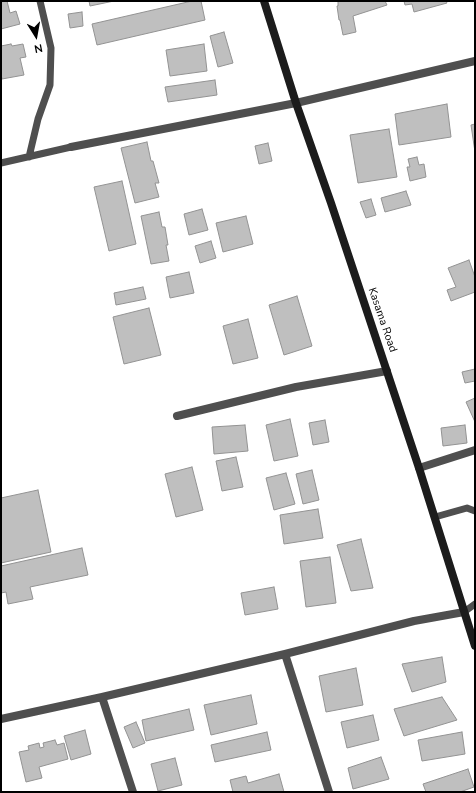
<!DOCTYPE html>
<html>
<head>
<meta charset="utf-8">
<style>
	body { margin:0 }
	#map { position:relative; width:476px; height:793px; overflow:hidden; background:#fff; font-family:"Nunito Sans",sans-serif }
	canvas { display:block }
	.frame { position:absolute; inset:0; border:2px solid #000; pointer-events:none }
	.north { position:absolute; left:16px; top:16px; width:40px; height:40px; -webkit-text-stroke:3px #fff; paint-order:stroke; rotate:169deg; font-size:11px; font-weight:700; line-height:16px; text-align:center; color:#000 }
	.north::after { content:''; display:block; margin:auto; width:14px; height:18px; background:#000; clip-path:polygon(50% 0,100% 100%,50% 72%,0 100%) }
</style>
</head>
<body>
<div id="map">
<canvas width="476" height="793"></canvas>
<div class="frame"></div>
<div class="north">N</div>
</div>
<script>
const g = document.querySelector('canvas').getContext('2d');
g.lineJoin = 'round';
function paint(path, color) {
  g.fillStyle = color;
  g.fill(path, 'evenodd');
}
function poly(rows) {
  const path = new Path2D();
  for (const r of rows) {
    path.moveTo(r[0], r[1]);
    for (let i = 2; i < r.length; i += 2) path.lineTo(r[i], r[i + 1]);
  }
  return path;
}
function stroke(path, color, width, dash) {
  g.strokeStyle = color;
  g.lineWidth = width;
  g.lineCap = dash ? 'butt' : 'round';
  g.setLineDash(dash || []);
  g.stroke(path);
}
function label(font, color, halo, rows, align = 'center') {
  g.font = font + ' "Nunito Sans",sans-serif';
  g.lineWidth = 3.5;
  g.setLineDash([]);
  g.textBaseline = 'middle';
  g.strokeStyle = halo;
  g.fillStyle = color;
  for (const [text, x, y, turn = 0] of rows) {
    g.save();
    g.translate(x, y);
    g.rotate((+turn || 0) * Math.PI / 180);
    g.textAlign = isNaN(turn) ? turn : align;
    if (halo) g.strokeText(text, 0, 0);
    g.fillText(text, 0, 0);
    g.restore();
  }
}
const building = poly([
	[1,1,7,1,10,13,16,11,20,24,1,29,1,1],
	[89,1,114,1,90,6,89,1],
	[192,1,201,1,205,20,97,45,92,24,192,1],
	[338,1,385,1,387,5,353,16,356,32,343,35,340,20,339,20,337,6,338,6,338,1],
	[404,1,446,1,447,3,414,12,412,4,405,5,404,1],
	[82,12,83,26,70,28,68,14,82,12],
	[224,32,233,63,218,67,210,36,224,32],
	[11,44,12,46,23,44,26,57,20,58,24,75,2,79,1,74,1,46,11,44],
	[204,44,207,71,170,76,166,50,204,44],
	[215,80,217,95,168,102,165,87,215,80],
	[447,104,451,137,399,145,395,114,447,104],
	[475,124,475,152,471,125,475,124],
	[389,129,397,177,358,183,350,135,389,129],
	[147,142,151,161,153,161,159,183,155,183,159,197,135,203,121,148,147,142],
	[268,143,272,161,259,164,255,146,268,143],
	[417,157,419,165,424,164,426,177,410,181,407,167,410,167,408,159,417,157],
	[122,181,136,244,109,251,94,187,122,181],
	[406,191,411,205,385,212,381,198,406,191],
	[371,199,376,215,366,218,360,202,371,199],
	[202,209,208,230,189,235,184,214,202,209],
	[159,212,162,227,165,227,168,245,166,245,169,261,151,264,141,216,159,212],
	[246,216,253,244,223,252,216,223,246,216],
	[211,241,216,258,200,263,195,246,211,241],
	[469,260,475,277,475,292,451,301,447,290,456,287,448,268,469,260],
	[189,272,194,293,170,298,166,277,189,272],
	[143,287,146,299,116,305,114,293,143,287],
	[297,296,312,346,284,355,269,305,297,296],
	[149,308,161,355,124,364,113,317,149,308],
	[248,319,258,358,233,364,223,326,248,319],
	[475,369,475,381,465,383,462,372,475,369],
	[475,398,475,422,466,402,475,398],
	[290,419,298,456,274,461,266,425,290,419],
	[325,420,329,442,313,445,309,423,325,420],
	[245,425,248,451,214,454,212,427,245,425],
	[465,425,467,443,443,446,441,428,465,425],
	[236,457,243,487,222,491,216,461,236,457],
	[192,467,203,510,176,517,165,474,192,467],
	[312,470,319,500,303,504,296,474,312,470],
	[286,473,295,504,274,510,266,478,286,473],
	[38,490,51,552,1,563,1,498,38,490],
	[318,509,323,538,284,544,280,515,318,509],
	[361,539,373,588,351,591,337,545,361,539],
	[82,548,88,575,30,587,33,599,8,604,6,592,1,593,1,566,82,548],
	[330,557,336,603,306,607,300,561,330,557],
	[274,587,278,609,245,615,241,593,274,587],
	[442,657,446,682,412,692,402,664,442,657],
	[356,668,363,705,326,712,319,676,356,668],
	[251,695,257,724,211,735,204,705,251,695],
	[442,697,457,720,404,736,394,709,442,697],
	[189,709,194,730,146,741,142,720,189,709],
	[373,715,379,740,347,748,341,722,373,715],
	[136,722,145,743,133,748,124,727,136,722],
	[85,730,91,754,71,760,64,736,85,730],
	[267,732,271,750,215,762,211,745,267,732],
	[462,732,465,754,422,761,418,740,462,732],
	[55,740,57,745,64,743,68,759,39,767,42,778,26,782,19,752,29,750,28,746,39,743,40,748,44,747,43,743,55,740],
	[381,757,389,779,353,789,348,768,381,757],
	[175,758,182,785,158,791,151,764,175,758],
	[468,769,474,787,460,792,426,792,423,784,468,769],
	[279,774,284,792,233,792,230,780,246,776,248,783,279,774]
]);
paint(building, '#bfbfbf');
stroke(building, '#939393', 1);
stroke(poly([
	[29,157,38,119,50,85,51,48,40,1],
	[1,163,71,147],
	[435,517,467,508,475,511],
	[464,612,475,604]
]), '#4f4f4f', 7);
stroke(poly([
	[71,147,296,103,475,61],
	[177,416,296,387,387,371],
	[419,468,475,450],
	[285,654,329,792],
	[102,697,133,792],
	[1,719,102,697,285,654,414,621,464,612]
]), '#4f4f4f', 8);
stroke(poly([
	[264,1,296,103,331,203,419,468,475,646]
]), '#1c1c1c', 8);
label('11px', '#000', '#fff', [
	["Kasama Road",382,320,71]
]);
</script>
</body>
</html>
